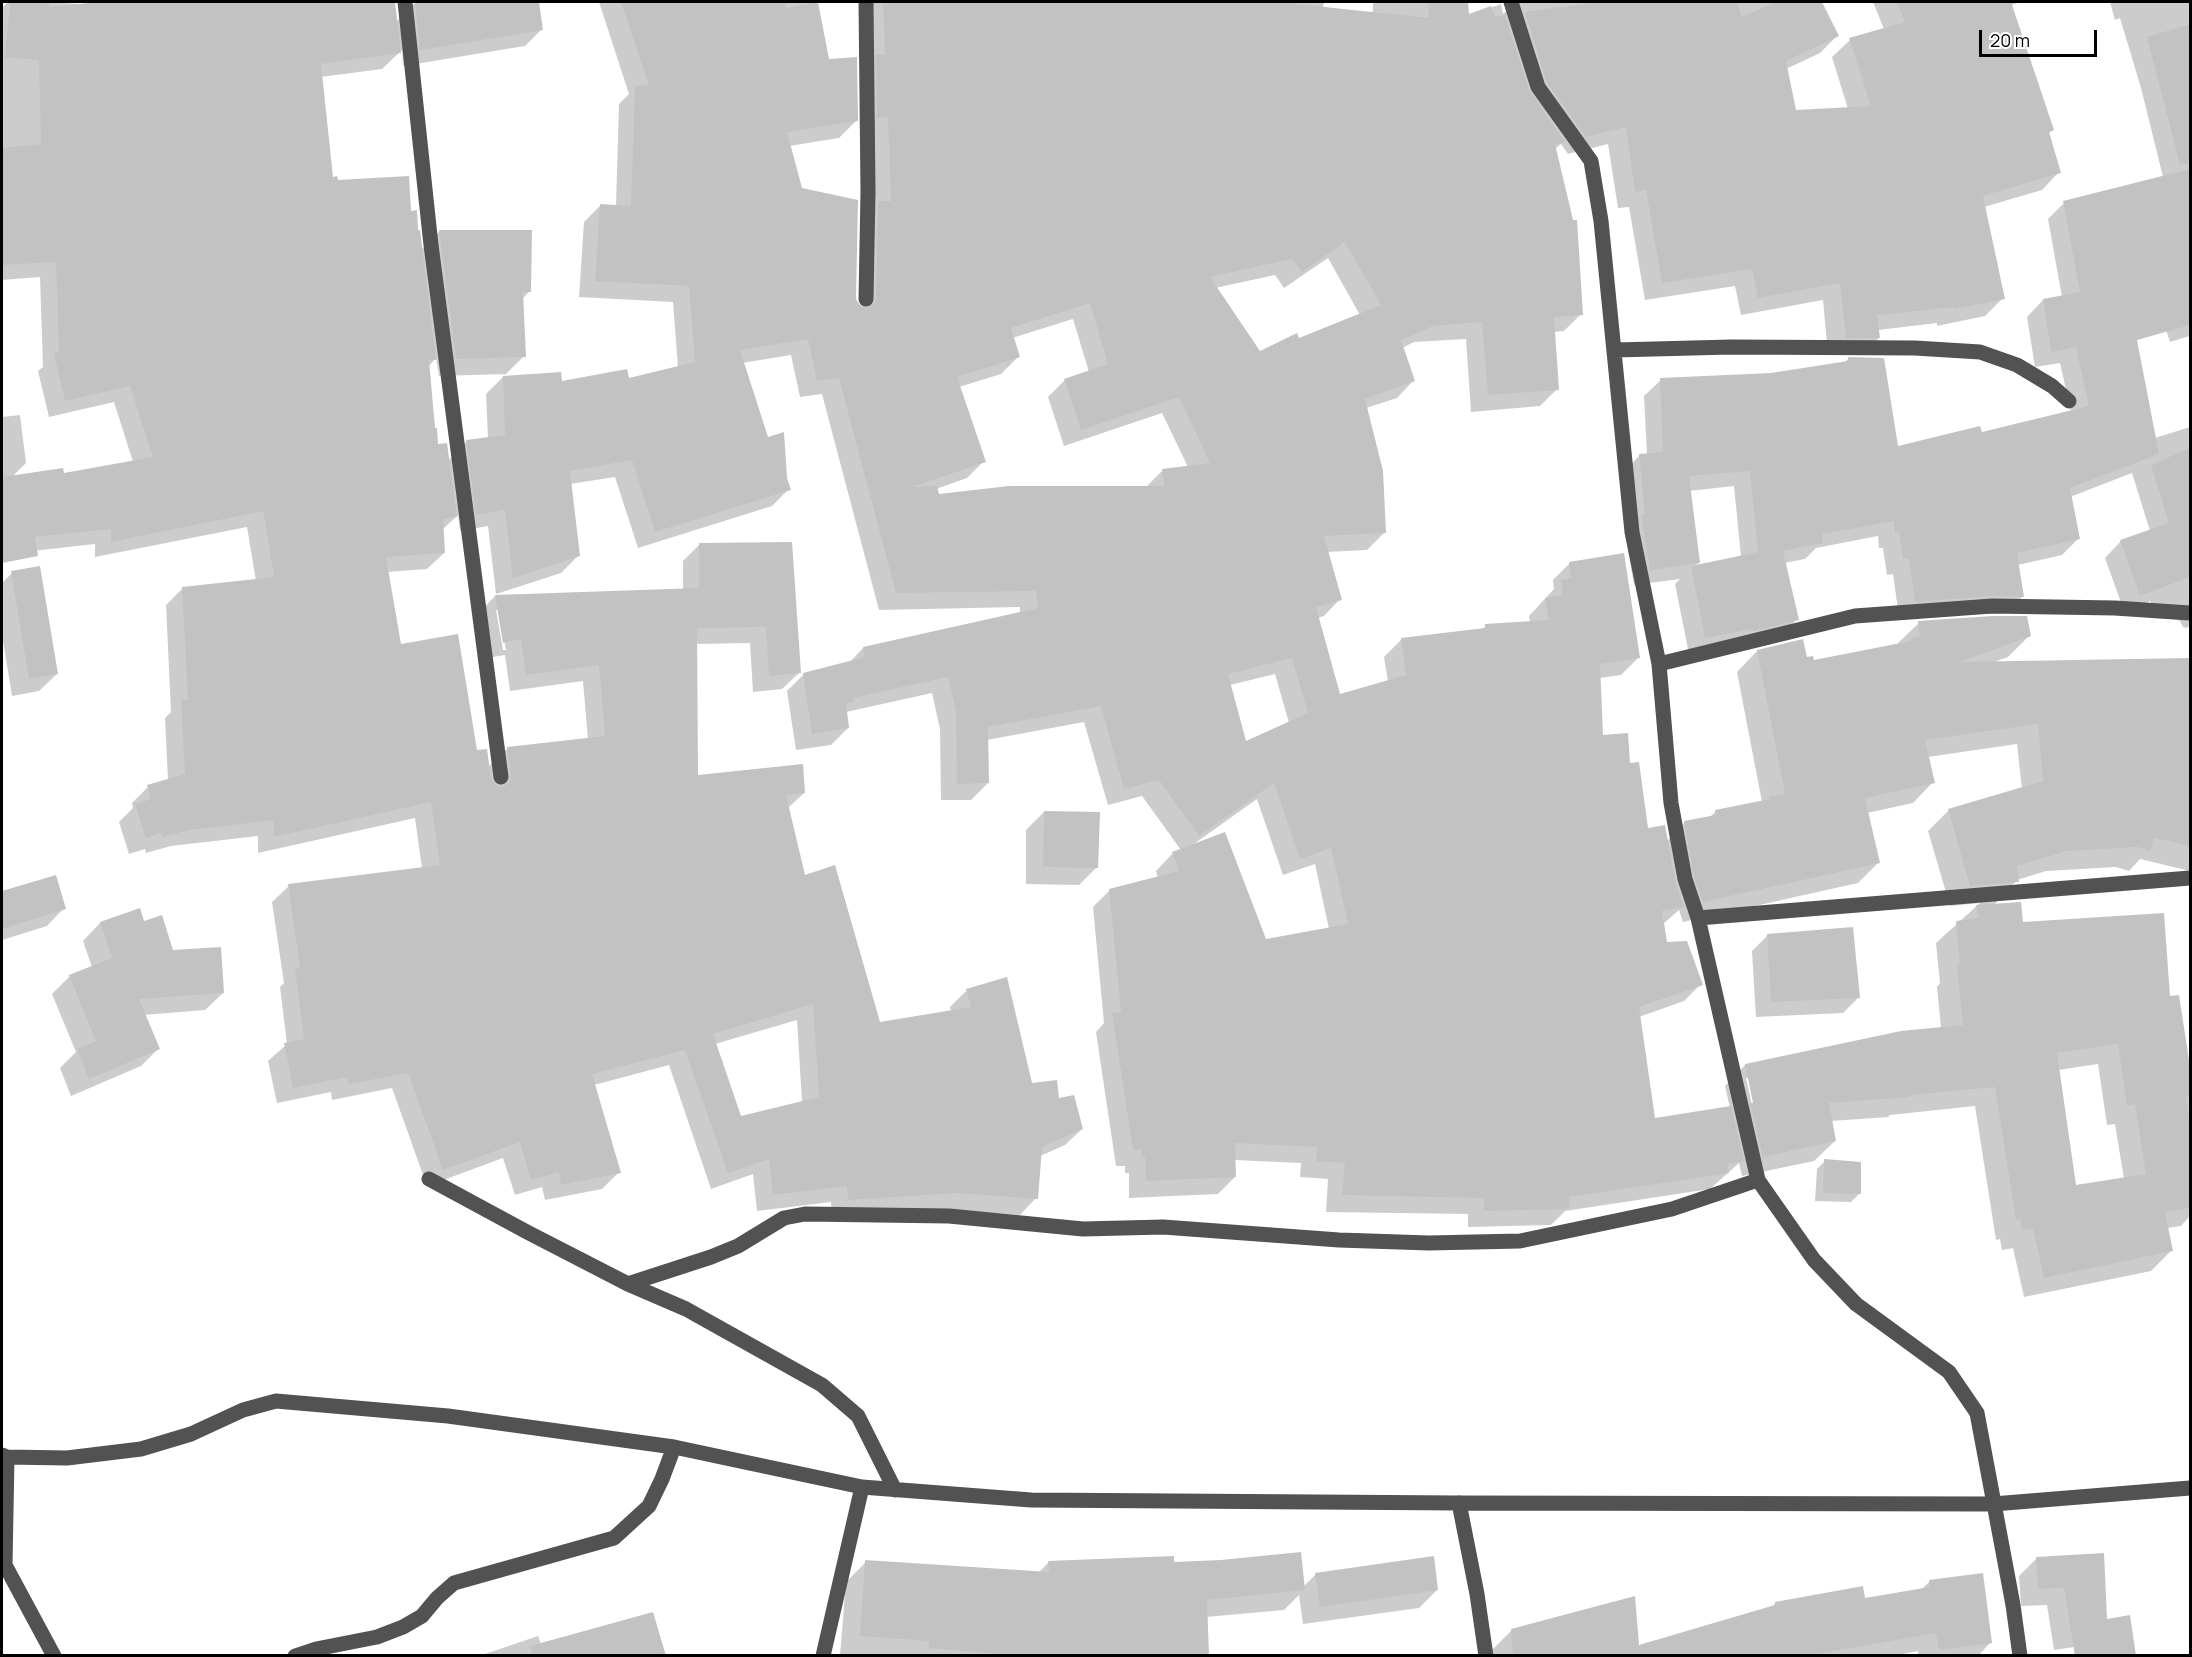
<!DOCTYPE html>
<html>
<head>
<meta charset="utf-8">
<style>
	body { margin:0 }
	#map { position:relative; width:2192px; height:1657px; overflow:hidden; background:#fff; font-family:Manrope,sans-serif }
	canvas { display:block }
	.frame { position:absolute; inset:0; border:3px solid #000; pointer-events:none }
	.scale { position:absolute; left:1979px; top:30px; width:118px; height:27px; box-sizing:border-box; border:3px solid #000; border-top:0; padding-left:8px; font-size:18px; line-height:21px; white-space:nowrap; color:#000; -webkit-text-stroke:4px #fff; paint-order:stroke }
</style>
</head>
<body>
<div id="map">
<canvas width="2192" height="1657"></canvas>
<div class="frame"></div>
<div class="scale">20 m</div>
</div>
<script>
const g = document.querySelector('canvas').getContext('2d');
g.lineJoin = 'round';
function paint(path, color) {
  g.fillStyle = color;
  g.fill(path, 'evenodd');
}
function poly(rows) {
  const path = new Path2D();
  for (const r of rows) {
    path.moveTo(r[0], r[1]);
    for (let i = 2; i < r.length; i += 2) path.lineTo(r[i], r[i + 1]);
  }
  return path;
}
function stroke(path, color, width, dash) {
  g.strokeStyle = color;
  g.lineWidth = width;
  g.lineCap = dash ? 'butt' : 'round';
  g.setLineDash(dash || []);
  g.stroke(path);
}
paint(poly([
	[8,2,47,2,95,5,94,2,378,2,379,9,396,22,415,3,422,2,537,2,542,29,525,46,403,66,402,50,382,69,321,77,332,179,409,213,421,250,440,231,530,291,522,299,524,356,503,377,560,383,628,380,678,368,673,302,579,297,584,222,601,205,616,206,619,104,629,94,599,2,816,2,828,61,856,121,839,138,789,146,801,189,860,308,866,2,1324,2,1323,8,1373,14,1373,2,1467,2,1468,16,1501,4,1503,14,1516,2,1821,2,1837,36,1820,53,1786,69,1795,112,1848,109,1832,57,1850,40,1884,29,1873,2,1930,2,1935,15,2053,130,2048,134,2059,172,2042,190,1984,207,2003,298,1985,316,1937,326,1937,323,1878,330,1879,338,1861,355,1828,355,1823,300,1741,315,1735,286,1645,300,1629,207,1618,208,1608,144,1568,154,1561,144,1555,149,1581,314,1564,331,1553,332,1557,389,1540,406,1471,412,1466,339,1414,342,1402,348,1413,381,1397,398,1366,408,1384,533,1367,550,1326,552,1340,599,1324,616,1318,618,1339,696,1388,682,1384,657,1401,640,1482,630,1486,626,1530,622,1529,616,1554,589,1553,580,1570,563,1638,658,1621,675,1599,678,1602,736,1629,765,1647,830,1667,841,1685,822,1709,818,1716,811,1762,802,1737,672,1757,651,1813,662,1898,645,1898,643,1919,623,2029,636,2008,657,1991,663,2190,720,2190,871,2140,859,2129,871,2116,867,2046,871,2017,880,1994,905,2021,924,2169,998,2188,1063,2190,1063,2190,1216,2181,1226,2167,1228,2172,1250,2151,1271,2024,1297,2013,1248,2002,1250,2000,1239,1996,1240,1975,1106,1890,1115,1888,1117,1831,1121,1835,1141,1814,1161,1742,1176,1739,1163,1710,1189,1565,1211,1551,1225,1468,1227,1468,1214,1326,1212,1328,1179,1300,1177,1301,1163,1234,1160,1235,1177,1218,1194,1129,1198,1129,1173,1125,1173,1125,1166,1116,1166,1096,1032,1104,1023,1093,907,1110,890,1158,878,1156,871,1172,854,1181,850,1142,796,1108,805,1084,722,987,740,988,783,971,800,941,800,940,729,932,693,846,712,848,728,831,745,796,750,787,691,804,674,849,663,863,648,1020,613,1020,607,879,610,822,394,800,397,791,355,742,363,767,439,789,489,772,506,638,548,615,477,570,484,578,556,561,573,496,594,488,526,460,531,458,515,442,530,444,553,427,569,387,572,400,646,488,767,508,748,588,740,583,681,510,691,505,655,487,658,479,613,495,596,683,590,683,561,699,545,790,544,799,673,782,689,753,692,750,643,695,644,697,776,804,793,787,809,804,877,878,1023,951,1011,950,1007,966,991,1031,1085,1058,1100,1082,1129,1065,1145,1040,1156,1036,1198,1020,1215,941,1209,832,1216,831,1202,757,1211,753,1174,711,1189,669,1065,594,1085,619,1172,602,1189,545,1200,542,1187,515,1195,503,1158,427,1186,392,1088,332,1100,331,1092,277,1103,268,1061,287,1044,280,987,284,983,272,902,289,886,422,869,415,818,258,853,258,836,171,846,146,853,145,849,129,854,119,822,133,808,132,803,148,787,168,781,165,718,171,712,166,605,183,588,256,581,247,527,95,557,95,544,6,554,2,520,2,489,10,481,2,482,2,417,20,415,26,463,12,477,63,474,133,462,114,402,49,417,38,371,43,367,40,277,2,280,2,8],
	[1328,258,1360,315,1299,340,1259,353,1215,288,1275,275,1284,288],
	[1073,319,1089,372,1065,380,1048,397,1064,446,1162,413,1188,467,1163,470,1146,487,938,496,936,489,967,478,984,461,959,387,1001,374,1018,357,1012,338],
	[436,358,439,376,506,374,486,394,488,438,467,441,448,461,437,446,428,367],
	[496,610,499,610,506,650,503,650],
	[1275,674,1289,723,1245,743,1230,685],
	[2017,744,2022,789,1949,810,1928,831,1950,906,1980,903,1936,943,1940,983,1937,987,1941,1028,1745,1065,1725,1086,1730,1108,1654,1119,1639,1017,1684,1001,1701,984,1666,944,1663,924,1679,910,1683,922,1858,883,1878,863,1867,813,1913,803,1933,782,1928,757],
	[1257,799,1283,875,1315,864,1329,929,1265,940,1191,846],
	[797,1020,802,1102,740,1118,715,1044],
	[2098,1064,2107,1125,2115,1124,2124,1179,2075,1187,2058,1070],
	[1746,1078,1749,1078,1756,1110,1753,1110],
	[1999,2,2021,2,2001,8],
	[2110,2,2190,2,2190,336,2170,342,2124,199,2163,177,2141,88,2120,18,2115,20],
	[2064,203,2155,438,2190,427,2190,625,2187,628,2183,627,2180,621,2174,619,2151,618,2151,601,2124,611,2105,558,2121,541,2150,531,2132,473,2070,497,2078,539,2062,555,2018,565,2023,596,2006,613,1899,617,1893,574,1887,575,1883,548,1879,548,1878,536,1816,548,1805,559,1784,563,1797,619,1781,636,1689,654,1675,584,1680,579,1634,585,1625,533,1624,472,1640,455,1647,455,1644,396,1661,380,1771,375,1844,363,1848,359,1896,448,1981,434,2071,412,2060,363,2035,367,2027,317,2043,300,2062,297,2048,219],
	[1734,486,1741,557,1694,567,1698,563,1689,491],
	[2,573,3,582,12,573,57,674,39,691,12,696,2,634],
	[1044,812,1097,867,1079,885,1026,884,1026,830],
	[4,892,64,908,47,926,2,940,2,894],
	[100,923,143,923,172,952,223,993,205,1010,144,1015,158,1049,141,1066,71,1096,60,1068,76,1052,52,994,70,976,92,967,83,941],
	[1768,935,1858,998,1843,1013,1756,1017,1752,951],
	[1825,1161,1860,1193,1851,1202,1815,1201,1817,1169],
	[2037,1558,2106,1628,2088,1645,2054,1650,2047,1605,2021,1606,2019,1576],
	[866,1562,1038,1573,1049,1562,1173,1563,1303,1587,1316,1574,1437,1590,1419,1608,1303,1624,1299,1595,1284,1610,1206,1617,1208,1656,840,1656,846,1582],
	[1930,1581,1990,1643,1978,1656,1918,1656,1918,1651,1892,1656,1493,1656,1492,1650,1512,1630,1638,1647,1770,1609,1776,1603,1864,1600,1921,1590],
	[538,1636,541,1644,664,1656,479,1656]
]), '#0003');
paint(poly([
	[10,2,49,2,49,7,99,2,395,2,401,53,321,64,333,177,337,176,338,180,409,176,411,211,417,210,418,230,420,230,436,360,429,360,435,428,437,428,438,444,447,443,457,517,443,519,445,553,386,557,401,644,458,634,477,750,487,749,491,779,497,786,503,787,510,781,511,776,507,747,605,736,599,665,526,675,521,639,503,643,495,595,699,588,699,543,792,542,801,673,769,676,766,627,697,628,698,775,803,764,805,793,786,795,805,875,835,865,880,1022,971,1007,966,989,1007,977,1032,1083,1057,1080,1059,1098,1074,1095,1083,1129,1042,1147,1038,1199,958,1193,848,1200,847,1186,773,1195,769,1159,728,1173,685,1050,592,1074,621,1173,561,1185,559,1172,531,1180,520,1142,443,1170,408,1073,349,1084,347,1077,293,1088,284,1043,304,1039,295,969,300,968,288,884,440,865,431,802,274,837,274,820,189,830,163,837,161,833,146,838,135,804,151,799,147,785,185,774,181,700,188,700,182,587,274,577,263,511,111,542,111,529,35,537,38,556,2,563,2,477,63,468,64,473,153,457,130,386,65,401,54,353,59,352,56,262,2,265,2,148,41,144,39,60,5,57],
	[813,1004,819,1097,741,1116,713,1034],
	[415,2,539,2,543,30,420,50],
	[621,2,785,2,787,8,818,2,829,59,857,57,858,121,787,132,802,188,858,200,856,299,861,307,866,309,874,304,876,299,878,201,891,201,888,117,877,118,876,55,885,54,883,2,1297,2,1296,4,1429,18,1428,2,1468,2,1469,14,1491,6,1495,17,1505,15,1529,90,1565,142,1555,144,1573,220,1577,220,1583,315,1554,317,1559,390,1488,395,1482,322,1433,326,1401,340,1415,381,1365,399,1383,471,1386,533,1324,536,1342,600,1316,607,1340,694,1406,675,1401,638,1485,628,1485,624,1549,620,1545,598,1563,595,1561,580,1571,578,1569,562,1624,553,1640,658,1600,664,1603,735,1628,733,1630,763,1639,762,1648,828,1665,825,1675,881,1684,907,1662,911,1667,942,1687,941,1703,985,1639,1007,1655,1118,1731,1106,1744,1161,1727,1164,1729,1173,1569,1197,1569,1209,1484,1211,1484,1198,1342,1195,1345,1163,1316,1161,1317,1147,1235,1143,1236,1177,1146,1181,1145,1157,1142,1157,1141,1149,1133,1150,1112,1013,1121,1012,1109,889,1179,871,1172,852,1225,832,1266,939,1348,924,1331,848,1300,859,1274,783,1199,836,1159,780,1124,789,1101,706,988,727,989,783,957,784,956,711,948,677,853,698,854,702,846,703,849,728,812,734,803,673,865,657,863,647,1038,608,1036,591,896,593,839,378,817,381,808,339,740,350,768,437,784,432,787,478,791,490,655,532,632,460,570,471,580,556,513,578,505,510,476,515,466,440,505,435,503,376,561,372,562,381,627,369,629,378,695,362,689,286,595,281,600,204,631,206,635,86,649,85],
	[1345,242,1381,305,1299,338,1297,333,1260,351,1210,277,1292,259,1302,272],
	[1090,303,1108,364,1064,379,1081,430,1179,397,1210,463,1162,469,1164,486,1009,486,939,494,937,486,912,487,986,462,957,377,1020,357,1011,328],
	[1292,658,1308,713,1246,741,1228,674],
	[1598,2,1737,2,1742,17,1775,2,1822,2,1839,36,1786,61,1796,110,1871,106,1849,38,1905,22,1897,2,2011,2,2054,130,2049,132,2061,173,1983,196,2005,299,1955,309,1954,307,1877,315,1880,338,1846,338,1840,283,1758,298,1752,269,1662,283,1646,190,1635,192,1626,127,1586,137,1547,83,1525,12],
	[2190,24,2190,163,2180,165,2147,37],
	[2190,169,2190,325,2137,340,2159,454,2070,488,2080,539,2017,553,2024,597,1991,596,1915,602,1909,558,1903,559,1899,532,1895,533,1894,521,1822,534,1823,543,1783,551,1799,620,1753,631,1752,629,1705,638,1691,566,1758,552,1750,471,1689,476,1700,563,1650,570,1641,515,1645,515,1639,454,1663,452,1660,378,1771,373,1848,361,1848,357,1884,358,1898,446,1980,426,1982,432,2089,406,2076,347,2051,352,2043,299,2080,292,2063,201],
	[439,230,532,230,531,292,523,292,526,357,456,359],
	[2190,448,2190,577,2140,596,2120,540,2169,523,2151,465],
	[40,566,58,674,29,679,11,571],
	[1992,616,2027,616,2031,636,1960,662,2190,658,2190,846,2154,838,2150,851,2137,847,2067,851,2017,866,2019,882,1970,886,1948,809,2043,781,2038,724,1925,740,1935,783,1865,798,1880,863,1703,902,1694,877,1684,821,1716,815,1715,810,1770,799,1769,797,1785,794,1757,650,1803,639,1807,657,1813,656,1814,660,1911,641,1911,638,1920,636,1918,621],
	[1044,811,1100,812,1098,868,1043,867],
	[56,875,66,909,2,929,2,891],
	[2021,902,2023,922,2164,913,2170,996,2179,995,2190,1067,2190,1096,2186,1097,2190,1127,2190,1208,2165,1212,2173,1251,2044,1278,2033,1228,2022,1230,2020,1219,2016,1220,1995,1087,1910,1095,1910,1097,1829,1103,1836,1141,1763,1157,1750,1103,1753,1103,1745,1064,1901,1031,1963,1025,1957,965,1960,964,1956,921,1979,918,1976,905],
	[2118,1044,2127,1106,2135,1104,2146,1174,2076,1185,2057,1053],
	[140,908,144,921,162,915,173,950,221,947,224,993,139,999,160,1049,89,1079,77,1049,96,1041,69,975,112,958,100,922],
	[1853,927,1860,998,1771,1002,1767,934],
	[1824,1159,1861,1162,1861,1194,1823,1193],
	[1301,1552,1305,1590,1207,1600,1209,1656,1022,1656,929,1648,929,1641,860,1636,865,1560,1049,1572,1048,1561,1174,1556,1174,1562,1221,1560],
	[2104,1553,2107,1619,2130,1615,2136,1656,2075,1656,2064,1588,2038,1589,2036,1557],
	[1434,1556,1438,1590,1320,1607,1315,1573],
	[1983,1573,1992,1643,1939,1650,1936,1633,1805,1656,1513,1656,1511,1629,1635,1596,1639,1645,1775,1605,1775,1602,1863,1586,1865,1598,1930,1587,1929,1580],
	[653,1612,666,1656,532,1656,530,1646]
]), '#c2c2c2');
stroke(poly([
	[405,2,431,245,501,777],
	[866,2,868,192,866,299],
	[1511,2,1538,87,1591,161,1601,221,1632,532,1659,664,1671,803,1685,879,1698,918,1758,1180,1814,1260,1856,1304,1949,1372,1977,1413,2013,1605,2020,1656],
	[1615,350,1731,347,1915,348,1980,352,2017,365,2052,386,2069,401],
	[1659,664,1855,616,1992,606,2115,608,2190,613],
	[1698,918,2190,878],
	[429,1179,527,1232,628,1284,686,1309,822,1385,858,1416,895,1490],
	[628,1284,711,1257,738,1246,784,1218,805,1214,949,1216,1083,1229,1163,1227,1339,1240,1429,1243,1520,1241,1672,1209,1758,1180],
	[2,1455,7,1457,67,1458,141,1449,191,1434,243,1410,276,1401,448,1416,674,1447,862,1487,1031,1500,1459,1503,1993,1504,2190,1488],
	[7,1457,5,1565,54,1656],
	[1459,1503,1477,1594,1486,1656],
	[295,1656,316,1649,377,1637,403,1627,422,1616,437,1598,454,1583,614,1538,649,1506,662,1479,674,1447],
	[823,1656,862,1487]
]), '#525252', 15);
</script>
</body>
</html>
